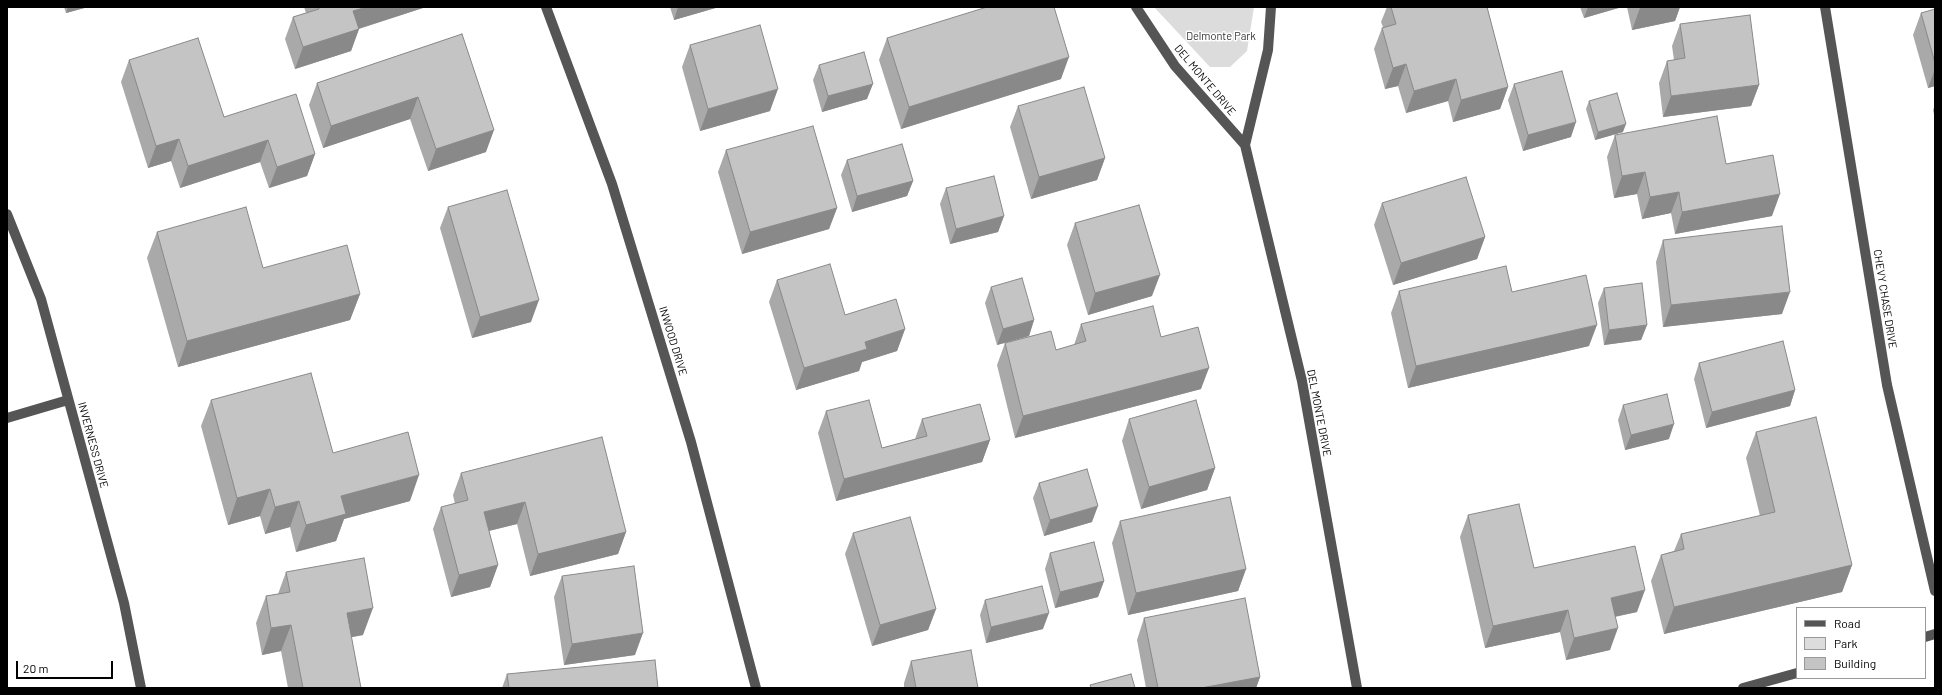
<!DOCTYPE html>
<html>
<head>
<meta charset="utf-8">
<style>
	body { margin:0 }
	#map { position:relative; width:1942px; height:695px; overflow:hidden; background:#fff; font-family:Barlow,sans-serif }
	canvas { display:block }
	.frame { position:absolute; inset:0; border:8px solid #000; pointer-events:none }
	.legend { position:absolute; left:1796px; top:607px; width:130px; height:72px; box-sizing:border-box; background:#fff; border:1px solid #999; margin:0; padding:5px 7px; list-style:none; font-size:12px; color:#000 }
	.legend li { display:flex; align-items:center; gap:8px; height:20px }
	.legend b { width:20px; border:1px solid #999 }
	.scale { position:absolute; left:16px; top:661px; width:97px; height:18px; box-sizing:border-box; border:2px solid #000; border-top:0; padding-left:5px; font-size:12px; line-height:14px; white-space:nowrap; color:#000; -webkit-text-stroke:3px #fff; paint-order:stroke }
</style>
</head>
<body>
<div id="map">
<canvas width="1942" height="695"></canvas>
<div class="frame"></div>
<ul class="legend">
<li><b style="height:5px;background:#555"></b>Road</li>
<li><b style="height:11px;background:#dcdcdc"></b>Park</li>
<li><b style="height:11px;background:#c4c4c4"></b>Building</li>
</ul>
<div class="scale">20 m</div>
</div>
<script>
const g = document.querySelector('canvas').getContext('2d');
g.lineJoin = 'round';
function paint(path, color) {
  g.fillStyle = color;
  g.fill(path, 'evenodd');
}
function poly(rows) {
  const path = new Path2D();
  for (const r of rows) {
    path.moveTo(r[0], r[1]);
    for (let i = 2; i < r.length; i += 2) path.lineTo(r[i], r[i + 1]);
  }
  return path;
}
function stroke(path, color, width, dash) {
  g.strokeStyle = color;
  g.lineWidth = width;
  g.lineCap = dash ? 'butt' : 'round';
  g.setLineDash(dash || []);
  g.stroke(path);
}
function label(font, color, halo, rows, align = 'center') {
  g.font = font + ' Barlow,sans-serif';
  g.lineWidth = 3;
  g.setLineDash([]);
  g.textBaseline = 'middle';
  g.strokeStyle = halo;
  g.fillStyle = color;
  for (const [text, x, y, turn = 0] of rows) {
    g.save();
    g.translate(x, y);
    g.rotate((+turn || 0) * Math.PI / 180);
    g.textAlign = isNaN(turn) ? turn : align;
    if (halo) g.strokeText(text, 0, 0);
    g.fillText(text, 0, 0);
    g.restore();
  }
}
paint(poly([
	[1154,7,1254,7,1247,51,1230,67,1210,67]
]), '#dcdcdc');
stroke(poly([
	[546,7,612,184,691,442,756,688],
	[1136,7,1175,66,1245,145],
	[1271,7,1268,50,1245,145,1302,381,1357,688],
	[1825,7,1887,385,1935,591],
	[7,214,41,299,124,603,141,688],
	[7,418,68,400],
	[1925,637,1935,634],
	[1743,688,1797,673]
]), '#555', 10);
paint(poly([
	[64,7,88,7,66,13],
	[304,7,426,7,359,29,351,51,295,69,285,39,293,17,306,13],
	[670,7,719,7,674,20],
	[1387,7,1487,7,1508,87,1500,109,1453,122,1448,101,1406,113,1398,86,1385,89,1374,49,1382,28,1383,27,1381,22],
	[1580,7,1622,7,1584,18],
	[1627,7,1680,7,1675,21,1632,30],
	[1935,9,1935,86,1928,88,1913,35,1921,13],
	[1680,24,1759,85,1751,106,1663,117,1659,83,1667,61,1674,60,1672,46],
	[462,34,486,152,428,171,410,119,323,148,309,105,317,83],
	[887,38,1061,79,901,129,879,60],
	[690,45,770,111,700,131,682,67],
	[129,60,224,117,315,154,307,176,269,188,260,162,180,188,171,161,148,168,121,82],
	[819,65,867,99,822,112,813,80],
	[1514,84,1571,137,1523,151,1508,100],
	[1589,101,1623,132,1595,140,1586,109],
	[1935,105,1935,119,1933,110],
	[1018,106,1105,158,1097,180,1031,199,1010,127],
	[1615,135,1726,164,1772,216,1675,234,1671,213,1642,219,1637,194,1614,198,1607,157],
	[726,150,837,208,829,229,742,254,718,172],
	[847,160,913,181,907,196,852,212,841,175],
	[946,188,1004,216,998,232,950,244,940,204],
	[1382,203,1485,237,1477,259,1393,285,1374,225],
	[448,207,531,322,472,338,440,228],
	[1075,223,1152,296,1088,315,1067,245],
	[157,232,263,268,360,294,350,320,178,367,147,258],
	[1663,240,1782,314,1663,327,1656,262],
	[777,280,845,315,905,329,897,351,862,362,859,371,796,390,769,302],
	[991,287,1034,320,1029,336,997,345,985,303],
	[1604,288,1647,325,1641,340,1604,345,1598,303],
	[1399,291,1512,292,1589,346,1408,388,1391,313],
	[1081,324,1161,337,1201,389,1015,438,997,365,1005,343,1056,350,1074,345],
	[1699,363,1795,390,1790,406,1706,428,1694,379],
	[211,400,333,453,410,501,344,519,336,541,296,552,290,527,265,534,260,516,228,525,201,426],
	[1623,405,1669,439,1625,450,1618,420],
	[826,411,882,448,915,439,922,419,990,440,982,462,836,501,818,433],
	[1129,419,1215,468,1207,490,1141,509,1122,441],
	[1756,432,1852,565,1842,592,1664,634,1651,581,1661,555,1674,551,1681,534,1760,516,1746,458],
	[461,473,626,532,618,554,530,576,517,524,489,531,498,565,490,587,451,597,433,529,441,507,455,504,453,495],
	[1039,483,1092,522,1044,536,1033,498],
	[1468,515,1534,568,1637,612,1615,617,1610,650,1566,660,1560,632,1485,648,1460,537],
	[1120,521,1246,569,1238,591,1128,615,1112,543],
	[853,533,936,609,928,630,872,646,845,554],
	[1050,553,1104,581,1098,597,1055,608,1045,569],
	[286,572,363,635,351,637,361,688,288,688,281,651,262,655,256,623,266,596,278,594],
	[562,576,635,655,564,665,554,597],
	[985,600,1043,629,986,643,980,615],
	[1144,618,1260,677,1256,688,1146,688,1137,640],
	[911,661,978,688,904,688,904,683],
	[507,674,658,688,502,688]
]), '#a9a9a9');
paint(poly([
	[68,7,88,7,66,13],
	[367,7,426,7,345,33,353,11],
	[678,7,719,7,674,20],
	[1588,7,1622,7,1584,18],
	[1647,7,1680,7,1675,21,1632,30,1640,8],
	[359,29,351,51,295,69,303,47],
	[1069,57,1061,79,901,129,909,107],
	[1406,64,1398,86,1385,89,1393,68],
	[1935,69,1935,86,1928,88],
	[1456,79,1448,101,1406,113,1414,91],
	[873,84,867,99,822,112,828,96],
	[1759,85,1751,106,1663,117,1671,96],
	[1508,87,1500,109,1453,122,1461,100],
	[778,89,770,111,700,131,708,109],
	[418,97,410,119,323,148,331,126],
	[1576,122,1571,137,1523,151,1528,135],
	[1626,124,1623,132,1595,140,1598,132],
	[494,130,486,152,428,171,436,149],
	[179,139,171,161,148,168,156,146],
	[268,140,260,162,180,188,188,166],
	[315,154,307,176,269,188,277,167],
	[1105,158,1097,180,1031,199,1039,177],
	[1645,172,1637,194,1614,198,1622,176],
	[913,181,907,196,852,212,857,196],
	[1679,192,1671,213,1642,219,1650,197],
	[1780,194,1772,216,1675,234,1682,212],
	[837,208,829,229,742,254,750,232],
	[1004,216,998,232,950,244,956,229],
	[1485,237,1477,259,1393,285,1401,263],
	[1160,275,1152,296,1088,315,1095,293],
	[1790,292,1782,314,1663,327,1671,305],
	[360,294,350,320,178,367,187,341],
	[539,300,531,322,472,338,480,317],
	[1034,320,1029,336,997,345,1003,329],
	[1597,325,1589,346,1408,388,1416,366],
	[1647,325,1641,340,1604,345,1609,330],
	[905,329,897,351,862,362,859,371,796,390,804,368,865,342],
	[1209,368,1201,389,1015,438,1023,416],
	[1795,390,1790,406,1706,428,1712,412],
	[1674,424,1669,439,1625,450,1631,435],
	[990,440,982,462,836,501,844,479],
	[1215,468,1207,490,1141,509,1149,487],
	[419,475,410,501,344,519,336,541,296,552,306,525,341,496],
	[270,489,260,516,228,525,237,498],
	[299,501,290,527,265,534,275,507],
	[525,502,517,524,476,534,484,512],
	[1098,506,1092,522,1044,536,1050,520],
	[626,532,618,554,530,576,538,554],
	[498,565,490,587,451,597,459,575],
	[1852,565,1842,592,1664,634,1674,607],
	[1246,569,1238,591,1128,615,1136,593],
	[1104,581,1098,597,1055,608,1060,592],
	[1645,590,1637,612,1603,619,1611,598],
	[373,608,363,635,337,640,347,613],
	[936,609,928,630,872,646,880,625],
	[1568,610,1560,632,1485,648,1493,626],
	[1049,613,1043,629,986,643,991,627],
	[291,625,281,651,262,655,271,628],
	[1618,628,1610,650,1566,660,1574,638],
	[643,633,635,655,564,665,572,644],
	[1260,677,1256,688,1201,688]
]), '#898989');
const building = poly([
	[319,7,367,7,353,11,359,29,303,47,293,17,319,9,319,7],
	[987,7,1054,7,1069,57,909,107,887,38,987,7],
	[1391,7,1487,7,1508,87,1461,100,1456,79,1414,91,1406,64,1393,68,1382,28,1396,24,1391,7],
	[1935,9,1935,63,1921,13,1935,9],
	[1750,15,1759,85,1671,96,1667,61,1685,58,1680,24,1750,15],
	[760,25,778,89,708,109,690,45,760,25],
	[462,34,494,130,436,149,418,97,331,126,317,83,462,34],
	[198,38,224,117,296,94,315,154,277,167,268,140,188,166,179,139,156,146,129,60,198,38],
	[864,52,873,84,828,96,819,65,864,52],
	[1562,71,1576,122,1528,135,1514,84,1562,71],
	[1084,87,1105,158,1039,177,1018,106,1084,87],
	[1617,93,1626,124,1598,132,1589,101,1617,93],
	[1717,116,1726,164,1773,155,1780,194,1682,212,1679,192,1650,197,1645,172,1622,176,1615,135,1717,116],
	[813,126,837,208,750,232,726,150,813,126],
	[902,144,913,181,857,196,847,160,902,144],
	[994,176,1004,216,956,229,946,188,994,176],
	[1466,177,1485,237,1401,263,1382,203,1466,177],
	[507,190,539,300,480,317,448,207,507,190],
	[1139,205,1160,275,1095,293,1075,223,1139,205],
	[246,207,263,268,347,245,360,294,187,341,157,232,246,207],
	[1782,226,1790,292,1671,305,1663,240,1782,226],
	[830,264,845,315,896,299,905,329,865,342,867,349,804,368,777,280,830,264],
	[1506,266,1512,292,1586,275,1597,325,1416,366,1399,291,1506,266],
	[1022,278,1034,320,1003,329,991,287,1022,278],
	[1642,283,1647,325,1609,330,1604,288,1642,283],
	[1153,306,1161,337,1198,327,1209,368,1023,416,1005,343,1051,331,1056,350,1086,341,1081,324,1153,306],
	[1783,341,1795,390,1712,412,1699,363,1783,341],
	[311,373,333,453,408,432,419,475,341,496,346,514,306,525,299,501,275,507,270,489,237,498,211,400,311,373],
	[1667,394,1674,424,1631,435,1623,405,1667,394],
	[869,400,882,448,927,436,922,419,980,404,990,440,844,479,826,411,869,400],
	[1196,400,1215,468,1149,487,1129,419,1196,400],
	[1816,417,1852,565,1674,607,1661,555,1684,549,1681,534,1775,512,1756,432,1816,417],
	[602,437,626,532,538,554,525,502,484,512,498,565,459,575,441,507,468,500,461,473,602,437],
	[1087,469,1098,506,1050,520,1039,483,1087,469],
	[1230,497,1246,569,1136,593,1120,521,1230,497],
	[1519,504,1534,568,1635,546,1645,590,1611,598,1618,628,1574,638,1568,610,1493,626,1468,515,1519,504],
	[910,517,936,609,880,625,853,533,910,517],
	[1094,542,1104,581,1060,592,1050,553,1094,542],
	[364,558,373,608,347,613,361,688,303,688,291,625,271,628,266,596,290,592,286,572,364,558],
	[634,566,643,633,572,644,562,576,634,566],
	[1042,586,1049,613,991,627,985,600,1042,586],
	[1245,598,1260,677,1201,688,1158,688,1144,618,1245,598],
	[971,650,978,688,916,688,911,661,971,650],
	[655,660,658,688,509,688,507,674,655,660],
	[1131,674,1135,688,1091,688,1090,685,1131,674]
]);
paint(building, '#c4c4c4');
stroke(building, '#898989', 1);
label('11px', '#333', '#fff', [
	["Delmonte Park",1221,36]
]);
label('11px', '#000', '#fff', [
	["DEL MONTE DRIVE",1205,80,50],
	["CHEVY CHASE DRIVE",1885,299,81],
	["INWOOD DRIVE",673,341,73],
	["DEL MONTE DRIVE",1319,413,79],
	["INVERNESS DRIVE",93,445,75]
]);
</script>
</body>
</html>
